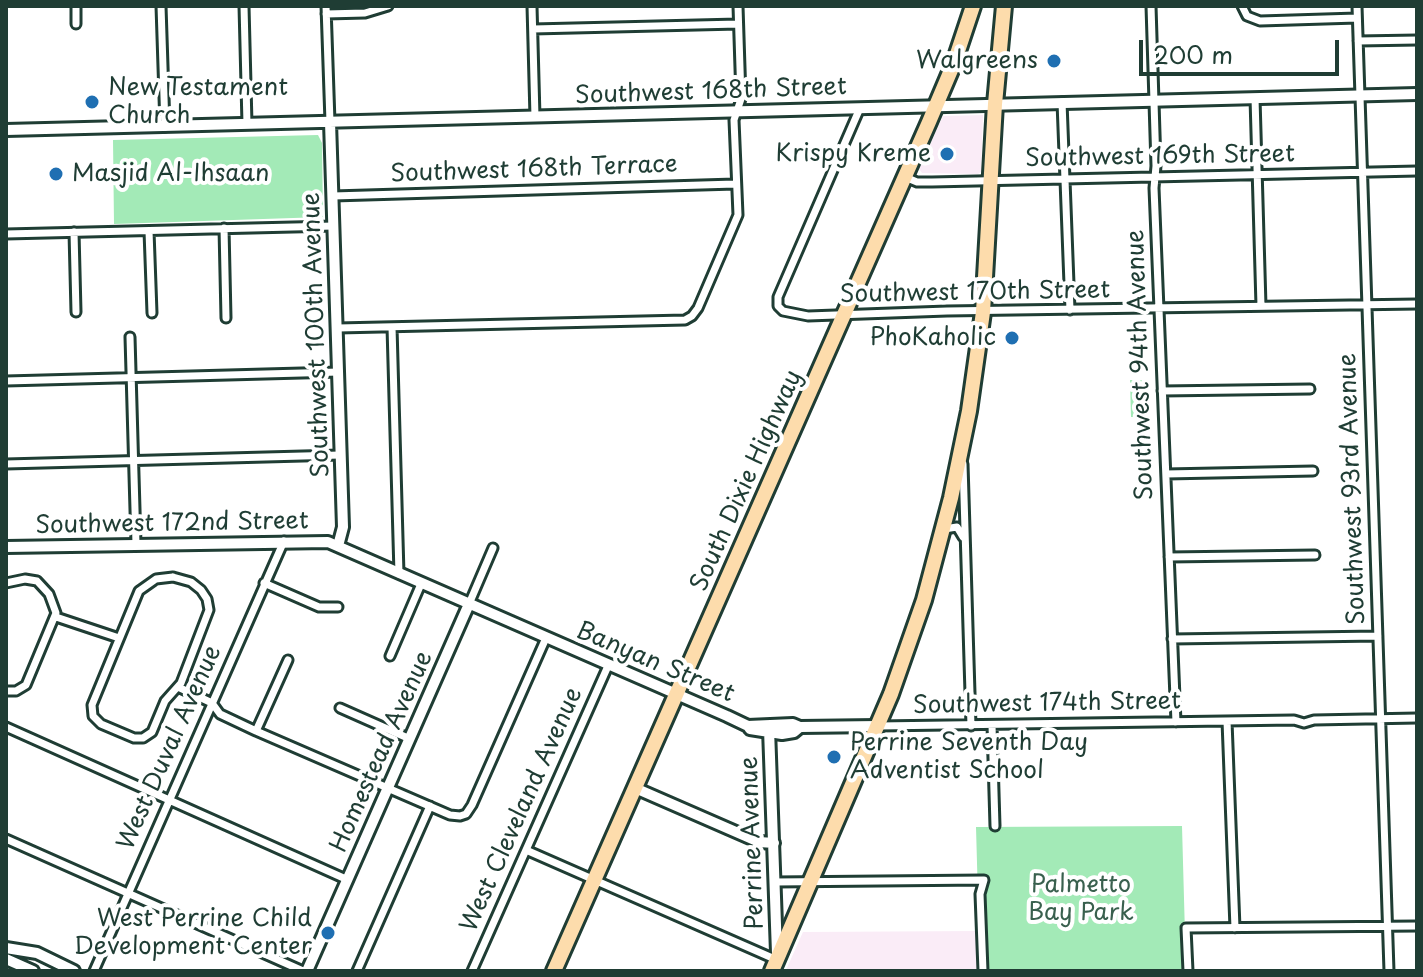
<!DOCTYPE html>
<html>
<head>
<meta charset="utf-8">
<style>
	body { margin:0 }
	#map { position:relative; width:1423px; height:977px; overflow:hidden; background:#fff; font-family:"Playpen Sans",sans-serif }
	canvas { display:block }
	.frame { position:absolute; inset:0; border:8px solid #1f3d34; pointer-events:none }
	.scale { position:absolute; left:1139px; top:40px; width:200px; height:36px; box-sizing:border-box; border:4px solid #1f3d34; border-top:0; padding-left:10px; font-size:24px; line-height:28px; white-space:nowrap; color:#1f3d34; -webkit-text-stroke:6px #fff; paint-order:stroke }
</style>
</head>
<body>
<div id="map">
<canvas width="1423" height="977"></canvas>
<div class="frame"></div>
<div class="scale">200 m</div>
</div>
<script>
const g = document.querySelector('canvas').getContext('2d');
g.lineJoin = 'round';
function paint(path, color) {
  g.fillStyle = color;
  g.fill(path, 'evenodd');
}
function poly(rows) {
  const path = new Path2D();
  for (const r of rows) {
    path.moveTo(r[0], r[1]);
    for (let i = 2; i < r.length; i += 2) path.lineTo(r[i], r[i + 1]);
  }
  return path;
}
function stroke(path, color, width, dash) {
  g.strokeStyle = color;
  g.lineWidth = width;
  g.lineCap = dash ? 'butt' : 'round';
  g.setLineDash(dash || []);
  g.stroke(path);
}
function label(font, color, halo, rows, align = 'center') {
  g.font = font + ' "Playpen Sans",sans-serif';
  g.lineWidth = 8;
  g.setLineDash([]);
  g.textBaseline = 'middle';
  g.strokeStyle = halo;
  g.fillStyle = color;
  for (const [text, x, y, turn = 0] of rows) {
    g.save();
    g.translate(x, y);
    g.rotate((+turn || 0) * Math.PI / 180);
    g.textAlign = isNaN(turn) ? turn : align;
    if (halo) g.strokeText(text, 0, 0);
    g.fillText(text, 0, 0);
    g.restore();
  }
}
paint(poly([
	[983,115,981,172,978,174,922,173,919,169,943,116],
	[978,931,980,971,786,970,803,932]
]), '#faecf7');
paint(poly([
	[318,135,322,143,323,217,114,224,113,140],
	[1130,380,1149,380,1150,417,1131,417],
	[1182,826,1186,971,980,971,976,827]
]), '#a3eab7');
const street = poly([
	[76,6,76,24],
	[161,6,165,127],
	[244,6,247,124],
	[326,6,330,122],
	[532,6,535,117],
	[1151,6,1156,166,1154,188,1176,722],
	[1242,6,1247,16,1260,21,1357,18],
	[1357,6,1389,971],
	[326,14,365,13,388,6],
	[533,29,738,24],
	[1358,41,1417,40],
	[1255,98,1261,306],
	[1062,102,1070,310],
	[860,108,778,297,778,306,783,311,808,316,947,311,1417,304],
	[905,177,917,182,932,182,1417,171],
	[333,196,735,184],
	[224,228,226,318],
	[149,231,152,313],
	[74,232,76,312],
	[6,234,334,226],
	[392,327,399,574],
	[338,328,685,320,692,316,698,308,738,215,734,120,741,99,738,6],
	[130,337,136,544],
	[6,381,339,372],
	[1162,391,1310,389],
	[6,464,340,455],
	[963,464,971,726],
	[1166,474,1313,471],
	[944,529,957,527,963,537],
	[1169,557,1315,555],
	[173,577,191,582,201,590,207,599,209,610,181,683,165,701,152,732,143,738,134,738,101,724,93,716,92,705,139,591,156,579,173,577],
	[6,583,25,579,37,581,49,594,56,613,26,685,16,691,6,691],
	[264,583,319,607,338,607],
	[469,604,493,548],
	[56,617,119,638],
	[1172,639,1378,636],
	[390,656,421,584],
	[178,687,212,703,220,714,256,731,450,815,460,816,466,814,472,805,546,638],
	[340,708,410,739],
	[1227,721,1235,928],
	[992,725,995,826],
	[878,726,1294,720,1304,723,1314,720,1417,718],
	[6,727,348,880],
	[256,731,288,660],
	[6,839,303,971],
	[526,850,777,960],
	[775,882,984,880,980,894,983,971],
	[94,971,284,541],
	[357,971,430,806],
	[472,971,608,666],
	[1188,971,1186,928,1417,926]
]);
const secondary = poly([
	[330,122,343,527,338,546],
	[6,130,1417,94],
	[6,547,328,542,727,716,748,726,750,729,782,734,794,732,800,727,793,724,748,726],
	[800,727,878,726],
	[769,729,777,953],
	[635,788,759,842,774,843],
	[6,948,37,953,74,971],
	[6,959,33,971],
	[307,971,469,604]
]);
const highway = poly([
	[554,971,929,122,954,63,973,6],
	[772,971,891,694,924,600,951,498,969,411,983,312,995,104,1004,6]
]);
stroke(street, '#1f3d34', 13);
stroke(secondary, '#1f3d34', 16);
stroke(highway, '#1f3d34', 20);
stroke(street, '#fff', 7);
stroke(secondary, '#fff', 10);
stroke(highway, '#fddcac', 14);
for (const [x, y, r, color] of [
	[1054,61,8,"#1f6fb2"],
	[92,102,8,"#1f6fb2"],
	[947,154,8,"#1f6fb2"],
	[56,174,8,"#1f6fb2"],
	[1012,338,8,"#1f6fb2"],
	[834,757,8,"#1f6fb2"],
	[328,933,8,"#1f6fb2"]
]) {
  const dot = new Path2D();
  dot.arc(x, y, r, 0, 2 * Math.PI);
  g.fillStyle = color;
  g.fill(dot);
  stroke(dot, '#fff', 3);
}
label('24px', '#1f3d34', '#fff', [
	["Walgreens",1038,61],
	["New Testament",108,88,"left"],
	["Church",108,116,"left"],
	["Krispy Kreme",931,154],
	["Masjid Al-Ihsaan",72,174,"left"],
	["PhoKaholic",996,338],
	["Perrine Seventh Day",850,743,"left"],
	["Adventist School",850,771,"left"],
	["West Perrine Child",312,919],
	["Development Center",312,947]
], 'right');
label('24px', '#1f3d34', '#fff', [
	["Southwest 168th Street",711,92,-2],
	["Southwest 169th Street",1160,157,-1],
	["Southwest 168th Terrace",534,170,-2],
	["Southwest 170th Street",975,293,-1],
	["Southwest 100th Avenue",317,335,-92],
	["Southwest 94th Avenue",1141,365,-92],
	["South Dixie Highway",747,481,-66],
	["Southwest 93rd Avenue",1353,489,-92],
	["Southwest 172nd Street",172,524,-1],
	["Banyan Street",655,663,23],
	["Southwest 174th Street",1047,704,-1],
	["West Duval Avenue",170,748,-66],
	["Homestead Avenue",382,752,-66],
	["West Cleveland Avenue",522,810,-66],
	["Perrine Avenue",753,843,-92]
]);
label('24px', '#39604e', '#fff', [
	["Palmetto",1081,885],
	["Bay Park",1081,913]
]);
</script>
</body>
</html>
